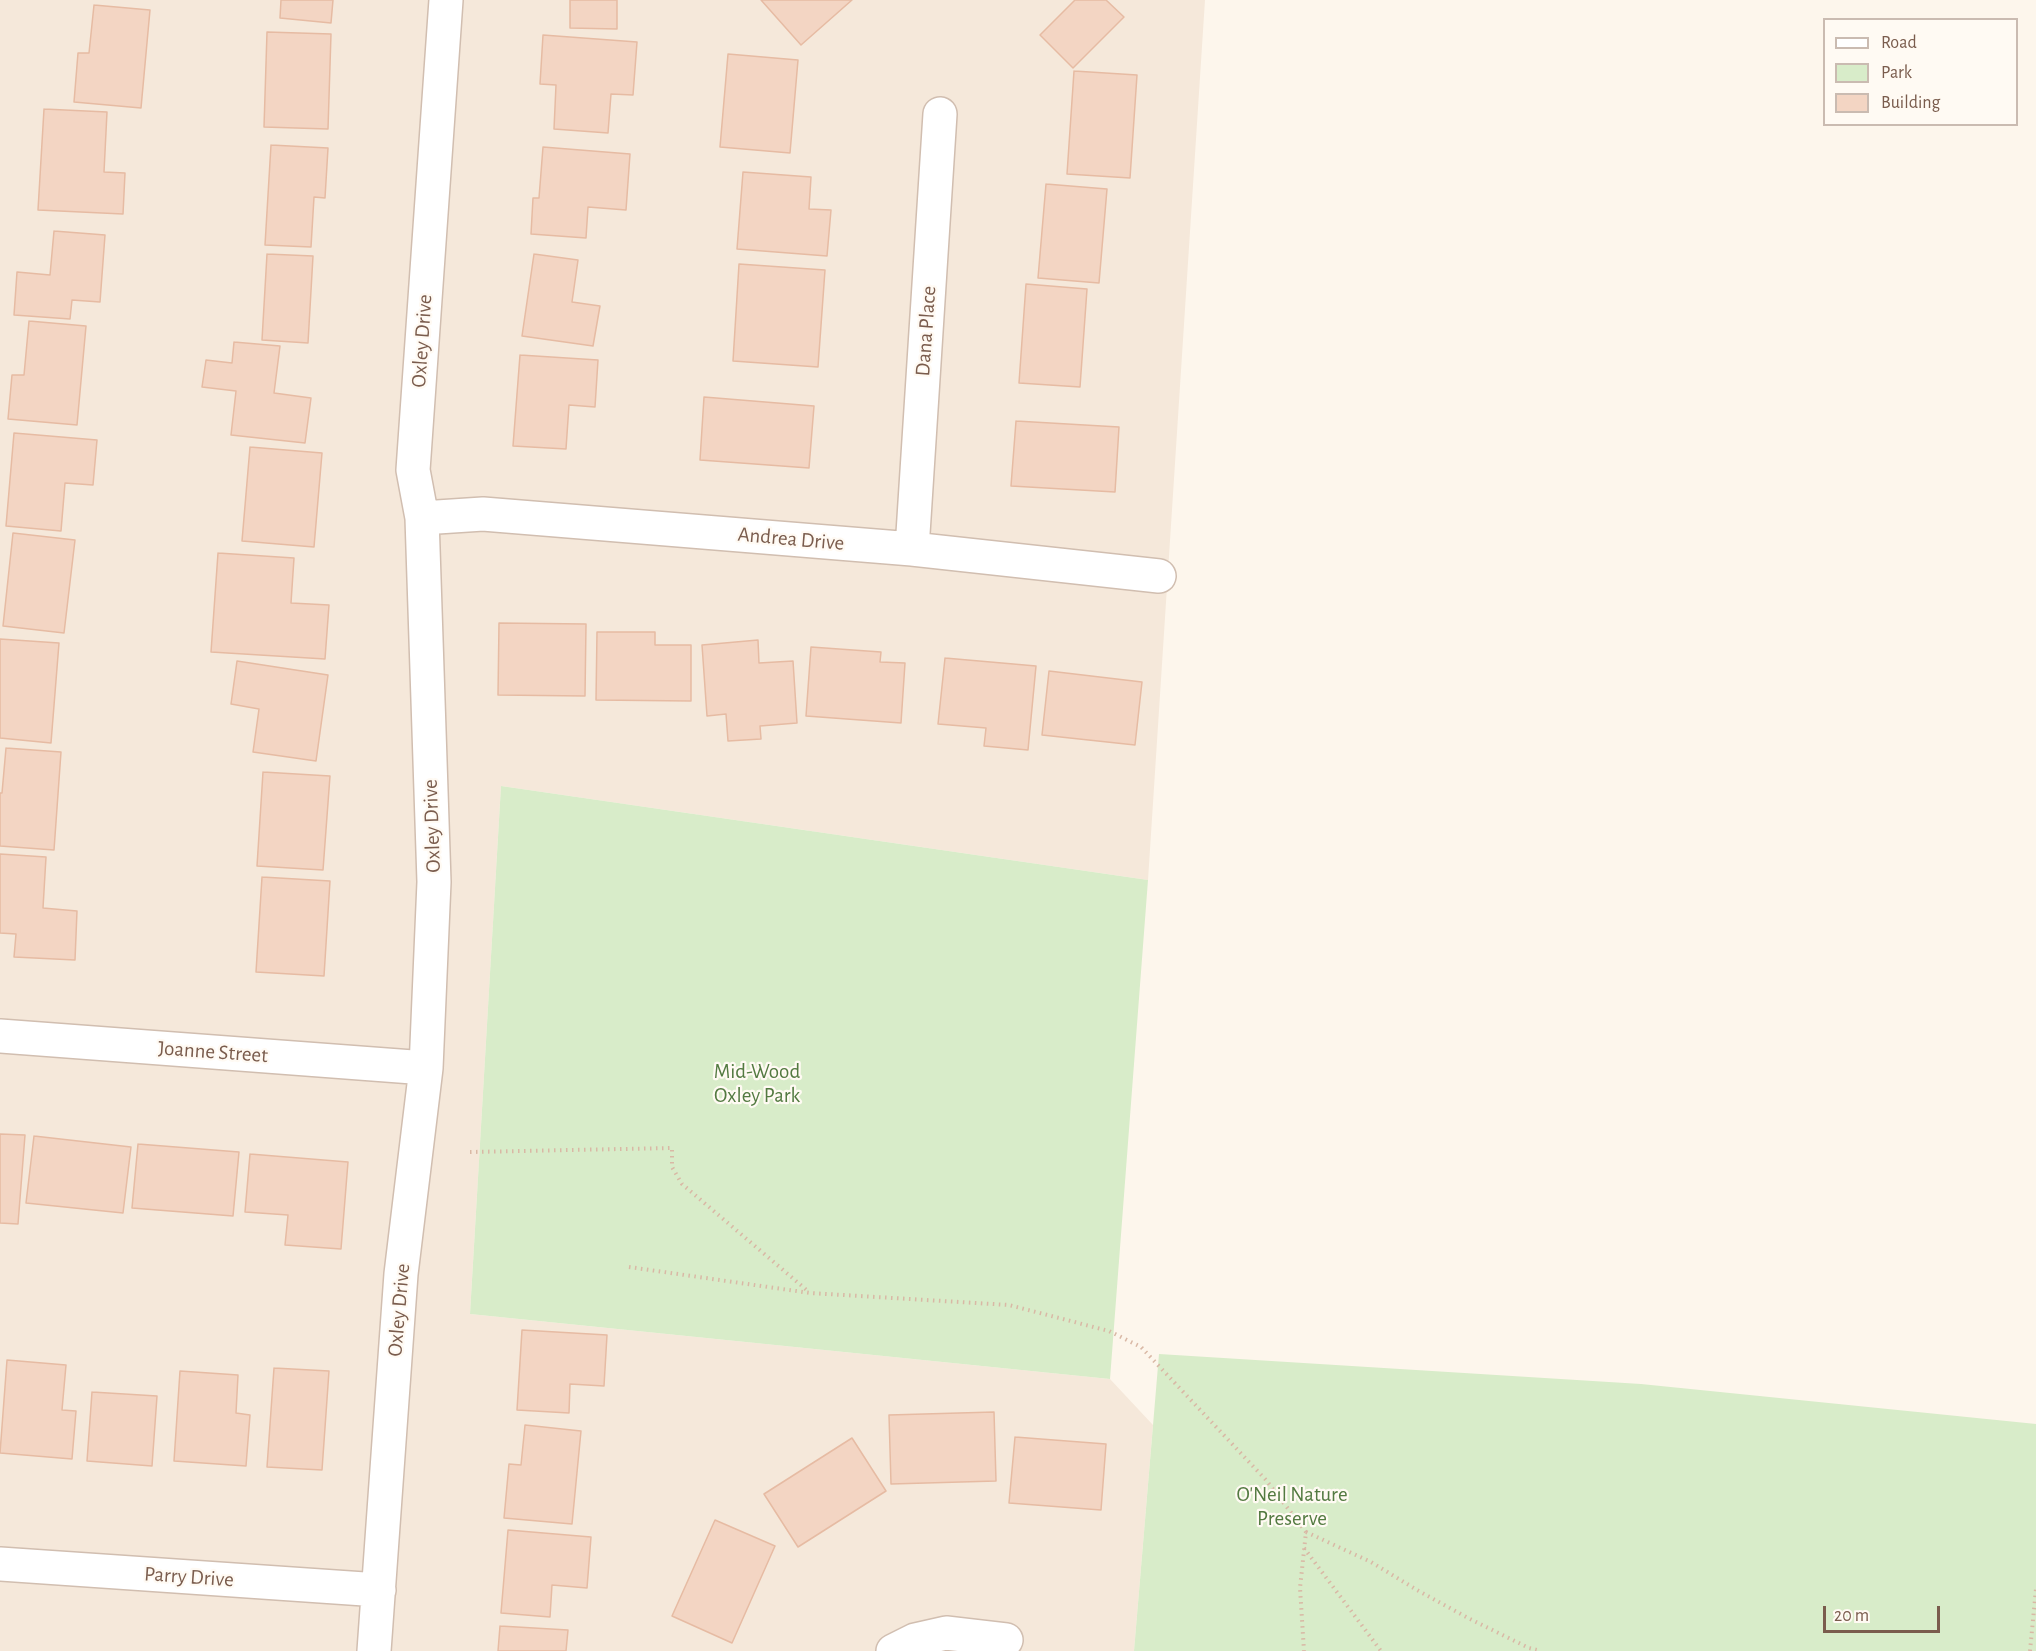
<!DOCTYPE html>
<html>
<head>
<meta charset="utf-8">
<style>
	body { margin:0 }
	#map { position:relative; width:2036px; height:1651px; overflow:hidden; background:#fdf6ec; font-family:"Alegreya Sans",sans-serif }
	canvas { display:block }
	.legend { position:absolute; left:1823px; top:18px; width:195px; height:108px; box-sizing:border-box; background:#fffaf3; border:2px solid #cabbb1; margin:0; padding:8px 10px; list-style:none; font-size:18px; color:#7a5c4d }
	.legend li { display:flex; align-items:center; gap:12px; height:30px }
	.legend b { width:30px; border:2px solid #cabbb1 }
	.scale { position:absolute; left:1823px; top:1606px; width:117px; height:27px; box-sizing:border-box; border:3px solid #7a5c4d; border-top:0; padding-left:8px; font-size:18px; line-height:21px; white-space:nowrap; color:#7a5c4d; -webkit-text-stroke:4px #fffaf3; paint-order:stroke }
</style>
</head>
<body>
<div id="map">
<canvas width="2036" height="1651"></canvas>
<ul class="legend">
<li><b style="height:8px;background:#fff"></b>Road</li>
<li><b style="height:16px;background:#d8ecc9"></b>Park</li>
<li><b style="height:16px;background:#f3d5c3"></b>Building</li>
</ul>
<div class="scale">20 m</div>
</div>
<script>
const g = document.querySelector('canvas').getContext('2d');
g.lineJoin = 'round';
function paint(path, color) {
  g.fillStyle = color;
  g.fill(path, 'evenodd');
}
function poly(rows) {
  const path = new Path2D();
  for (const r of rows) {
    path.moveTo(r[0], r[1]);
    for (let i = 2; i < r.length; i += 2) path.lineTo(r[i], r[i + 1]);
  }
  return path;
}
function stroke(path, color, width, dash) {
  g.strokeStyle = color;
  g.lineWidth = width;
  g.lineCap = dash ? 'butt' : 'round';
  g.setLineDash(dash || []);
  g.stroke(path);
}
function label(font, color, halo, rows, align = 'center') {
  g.font = font + ' "Alegreya Sans",sans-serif';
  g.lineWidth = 4.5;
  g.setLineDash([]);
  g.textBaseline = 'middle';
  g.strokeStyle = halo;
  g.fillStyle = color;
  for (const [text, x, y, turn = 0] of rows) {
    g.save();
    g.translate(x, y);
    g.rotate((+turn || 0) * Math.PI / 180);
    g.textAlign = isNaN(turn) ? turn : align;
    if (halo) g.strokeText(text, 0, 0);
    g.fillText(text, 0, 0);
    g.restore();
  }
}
paint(poly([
	[0,0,1205,0,1148,880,501,786,470,1314,1110,1379,1153,1425,1134,1651,0,1651]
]), '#f5e8da');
paint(poly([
	[501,786,1148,880,1110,1379,470,1314],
	[1159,1354,1641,1384,2036,1424,2036,1651,1134,1651]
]), '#d8ecc9');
const building = poly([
	[281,0,333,0,331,23,280,18,281,0],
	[570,0,617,0,617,29,570,28,570,0],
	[761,0,852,0,801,45,761,0],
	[1075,0,1106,0,1124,17,1073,68,1040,35,1075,0],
	[94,5,150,10,141,108,74,102,78,53,89,53,94,5],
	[267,32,331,34,328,129,264,127,267,32],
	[543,35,637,42,633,95,611,94,608,133,554,129,556,85,540,84,543,35],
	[728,54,798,60,790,153,720,147,728,54],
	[1074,71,1137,75,1130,178,1067,174,1074,71],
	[44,109,107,112,104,172,125,173,123,214,38,210,44,109],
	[271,145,328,148,325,198,314,197,311,247,265,245,271,145],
	[543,147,630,154,626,210,588,207,586,238,531,234,533,198,539,198,543,147],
	[743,172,811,177,809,209,831,210,827,256,737,249,743,172],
	[1046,184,1107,189,1099,283,1038,278,1046,184],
	[54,231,105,235,100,302,72,300,70,319,14,315,17,272,50,275,54,231],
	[267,254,313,256,308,343,262,340,267,254],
	[534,254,578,260,572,302,600,306,593,346,522,336,534,254],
	[739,264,825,270,818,367,733,361,739,264],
	[1026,284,1087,289,1080,387,1019,383,1026,284],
	[29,321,86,326,77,425,8,419,12,375,24,375,29,321],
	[234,342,280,346,274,393,311,398,305,443,231,435,236,391,202,387,206,360,232,363,234,342],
	[520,355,598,360,595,407,569,405,566,449,513,446,520,355],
	[704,397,814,406,809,468,700,460,704,397],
	[1016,421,1119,427,1115,492,1011,486,1016,421],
	[14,433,97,440,93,485,65,483,61,531,6,526,14,433],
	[250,447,322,453,314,547,242,541,250,447],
	[13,533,75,540,64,633,3,626,13,533],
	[218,553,294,558,291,603,329,605,325,659,211,652,218,553],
	[499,623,586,624,585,696,498,695,499,623],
	[597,632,655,632,655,645,691,645,691,701,596,700,597,632],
	[0,639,59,643,51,743,0,738,0,639],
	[758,640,759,663,793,661,797,723,760,726,761,739,728,741,726,714,707,716,702,645,758,640],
	[811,647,881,652,880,662,905,663,901,723,806,716,811,647],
	[945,658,1036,666,1028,750,984,746,986,728,938,724,945,658],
	[237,661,328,675,316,761,253,752,259,709,231,704,237,661],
	[1049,671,1142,682,1135,745,1042,735,1049,671],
	[6,748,61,752,54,850,0,846,0,793,2,793,6,748],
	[263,772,330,776,323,870,257,866,263,772],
	[0,854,46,857,43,908,77,911,75,960,14,957,16,934,0,933,0,854],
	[262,877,330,881,324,976,256,972,262,877],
	[0,1134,25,1135,18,1224,0,1223,0,1134],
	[34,1136,131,1147,123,1213,26,1203,34,1136],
	[138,1144,239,1152,233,1216,132,1208,138,1144],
	[250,1154,348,1162,341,1249,285,1245,288,1215,245,1212,250,1154],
	[522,1330,607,1335,604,1386,570,1384,569,1413,517,1410,522,1330],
	[7,1360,66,1365,62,1410,76,1411,72,1459,0,1453,7,1360],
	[274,1368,329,1371,322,1470,267,1467,274,1368],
	[180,1371,238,1375,236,1413,250,1415,246,1466,174,1461,180,1371],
	[92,1392,157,1396,152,1466,87,1461,92,1392],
	[994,1412,996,1481,891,1484,889,1415,994,1412],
	[525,1425,581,1431,572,1524,504,1518,509,1464,521,1465,525,1425],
	[1015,1437,1106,1444,1101,1510,1009,1503,1015,1437],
	[852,1438,886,1491,798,1547,764,1494,852,1438],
	[715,1520,775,1546,732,1643,672,1616,715,1520],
	[508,1530,591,1537,587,1588,552,1585,550,1617,501,1613,508,1530],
	[500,1626,568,1630,566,1651,498,1651,500,1626]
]);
paint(building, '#f3d5c3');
stroke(building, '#e6bba3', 1.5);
const street = poly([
	[422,518,483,514,912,549,1159,576],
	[912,549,940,114],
	[0,1036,426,1068],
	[0,1564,379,1590],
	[374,1651,401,1274,426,1068,434,882,422,518,413,470,446,0],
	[893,1651,915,1640,946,1633,1006,1640]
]);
stroke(street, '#d1beb0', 36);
stroke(poly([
	[470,1152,672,1148,672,1167,682,1184,809,1292],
	[629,1267,810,1293,1009,1305,1109,1331,1141,1347,1266,1480,1306,1532,1300,1588,1304,1651],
	[1306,1532,1371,1562,1417,1590,1468,1618,1529,1648,1541,1651],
	[1304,1548,1381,1651],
	[2030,1651,2036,1589]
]), '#d9b8a5', 4, [1.5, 4.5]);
stroke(street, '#fff', 33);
label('21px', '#7a5c4d', '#fffaf3', [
	["Dana Place",926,331,-86],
	["Oxley Drive",422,341,-86],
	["Andrea Drive",791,539,5],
	["Oxley Drive",432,826,-92],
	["Joanne Street",213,1052,4],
	["Oxley Drive",399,1310,-85],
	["Parry Drive",189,1577,4]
]);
label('21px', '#537a41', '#fffaf3', [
	["Mid-Wood",757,1072],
	["Oxley Park",757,1096],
	["O'Neil Nature",1292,1495],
	["Preserve",1292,1519]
]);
</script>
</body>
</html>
